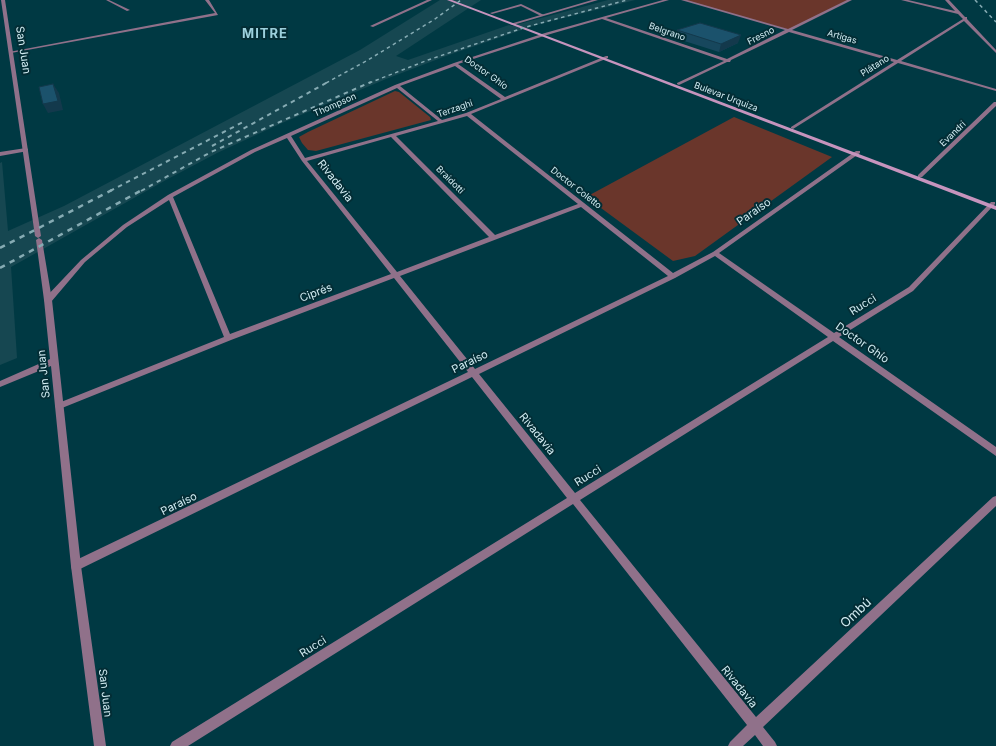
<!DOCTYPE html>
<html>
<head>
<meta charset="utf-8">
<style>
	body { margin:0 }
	canvas { display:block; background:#003943 }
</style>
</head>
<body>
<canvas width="996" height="746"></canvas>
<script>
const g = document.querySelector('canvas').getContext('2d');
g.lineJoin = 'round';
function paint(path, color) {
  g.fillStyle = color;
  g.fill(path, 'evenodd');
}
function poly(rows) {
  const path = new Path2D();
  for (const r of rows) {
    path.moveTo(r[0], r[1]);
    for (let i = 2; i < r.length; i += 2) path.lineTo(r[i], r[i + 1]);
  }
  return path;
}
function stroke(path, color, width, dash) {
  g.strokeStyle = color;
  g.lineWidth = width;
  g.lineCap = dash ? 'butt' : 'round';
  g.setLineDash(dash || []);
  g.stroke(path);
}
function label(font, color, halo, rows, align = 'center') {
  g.font = font + ' Inter,sans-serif';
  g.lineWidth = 4;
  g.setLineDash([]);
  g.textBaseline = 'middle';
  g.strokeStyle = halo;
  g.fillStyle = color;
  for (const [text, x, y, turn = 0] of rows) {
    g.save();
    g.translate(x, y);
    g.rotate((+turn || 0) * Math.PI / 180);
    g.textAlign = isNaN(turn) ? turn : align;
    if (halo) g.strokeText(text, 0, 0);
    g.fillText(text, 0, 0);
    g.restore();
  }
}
paint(poly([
	[440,0,481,0,396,56,408,60,509,25,512,26,608,0,635,0,536,25,446,56,386,79,282,123,217,153,166,180,11,267,17,358,0,365,0,163,2,162,8,231,64,206,360,50]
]), '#164751');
paint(poly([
	[683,0,850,0,790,30],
	[395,91,399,92,430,117,431,120,316,151,308,150,302,143,299,137,308,132],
	[734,117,832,157,695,256,673,261,586,197]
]), '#6a362b');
paint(poly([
	[106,0,109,0,130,10,127,11,106,0],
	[521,4,544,15,541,16,521,6,492,14,490,13,521,4]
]), '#90718a');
paint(poly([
	[205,0,209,0,218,15,11,53,9,52,215,13,205,0],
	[427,0,432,0,373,27,370,26,427,0],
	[592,0,598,0,513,25,510,24,592,0],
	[663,0,669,0,606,18,727,59,785,30,681,0,687,0,788,29,847,0,852,0,792,30,897,60,963,19,958,14,901,0,908,0,955,11,945,0,949,0,965,17,967,17,967,19,996,50,996,53,964,21,901,61,996,89,996,91,898,63,793,129,791,128,791,127,894,62,789,32,731,60,730,62,727,62,679,85,677,84,677,83,724,61,602,19,547,35,458,64,505,97,606,56,608,56,608,58,471,114,673,273,713,252,856,151,860,151,860,153,719,253,834,333,909,287,991,202,995,202,995,204,913,291,839,337,996,447,996,456,833,341,580,500,756,717,993,497,996,496,996,506,763,727,775,742,777,746,763,746,755,735,743,746,728,746,730,742,747,725,573,504,188,746,170,746,172,742,567,498,472,377,76,571,72,570,71,566,72,562,468,372,394,278,231,340,62,408,56,408,55,406,56,404,224,337,169,200,127,227,85,262,51,302,45,302,44,300,45,298,81,260,123,225,168,195,251,150,395,85,454,63,545,33,663,0],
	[455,66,501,99,466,113,442,120,400,86,455,66],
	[397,88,438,121,305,158,291,136,397,88],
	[467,116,578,204,495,235,396,136,467,116],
	[391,137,489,237,397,272,307,161,391,137],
	[287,138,302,161,391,274,230,334,173,197,255,152,287,138],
	[581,207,668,276,475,369,400,276,581,207],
	[715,256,828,337,575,493,479,374,675,278,715,256],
	[994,102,996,102,996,106,922,177,918,177,918,175,994,102],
	[26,148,28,149,28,151,0,156,0,152,26,148]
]), '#90718a');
paint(poly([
	[1,0,5,0,41,236,38,238,35,236,1,0],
	[39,238,42,240,52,300,81,566,106,746,94,746,71,566,51,366,0,387,0,381,50,359,44,300,36,240,39,238]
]), '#90718a');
paint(poly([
	[447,0,452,0,996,206,996,210,447,0]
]), '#c694bd');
stroke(poly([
	[975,0,996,22],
	[326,83,368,60,435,19,461,0],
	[369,83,428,60,526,27,627,0]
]), '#86abb3', 1.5, [3.5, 3.5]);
stroke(poly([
	[212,146,328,82],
	[110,191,245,121],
	[141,191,211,152,371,82]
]), '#86abb3', 2, [4.5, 4.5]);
stroke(poly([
	[0,248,112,190],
	[0,268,142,190]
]), '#86abb3', 2.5, [5.5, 5.5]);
paint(poly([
	[677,30,738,43,719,52,675,38]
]), '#17475d');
paint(poly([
	[741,35,738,43,719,52,721,44],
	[53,84,59,93,63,110,48,113,43,104]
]), '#13394c');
const building = poly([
	[700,23,741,35,721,44,677,30,700,23],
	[53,84,58,101,43,104,39,87,53,84]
]);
paint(building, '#1b526c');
stroke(building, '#13394c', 1);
label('9px', '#d2ecf2', '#032d35', [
	["Belgrano",667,32,19],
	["Fresno",761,36,-27],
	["Artigas",842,37,16],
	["Plátano",875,66,-32],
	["Doctor Ghío",486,73,35],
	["Bulevar Urquiza",726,97,21],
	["Thompson",335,105,-24],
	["Terzaghi",455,109,-19],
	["Evandri",953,134,-44],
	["Braidotti",450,180,45],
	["Doctor Coletto",576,188,38]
]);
label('11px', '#d2ecf2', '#032d35', [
	["San Juan",23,50,81],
	["Rivadavia",335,181,52],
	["Paraíso",754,212,-35],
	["Ciprés",316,293,-21],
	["Rucci",863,305,-32],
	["Doctor Ghío",862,343,35],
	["Paraíso",470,362,-26],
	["San Juan",44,374,-96],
	["Rivadavia",537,434,51],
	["Rucci",588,476,-32],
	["Paraíso",179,504,-26],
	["Rucci",313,647,-32],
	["Rivadavia",739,687,51],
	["San Juan",105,693,83]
]);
g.letterSpacing = '1px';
label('bold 13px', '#9cd0dc', '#032d35', [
	["MITRE",265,34]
]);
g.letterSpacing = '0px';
label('13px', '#d2ecf2', '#032d35', [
	["Ombú",856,613,-43]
]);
</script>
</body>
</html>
